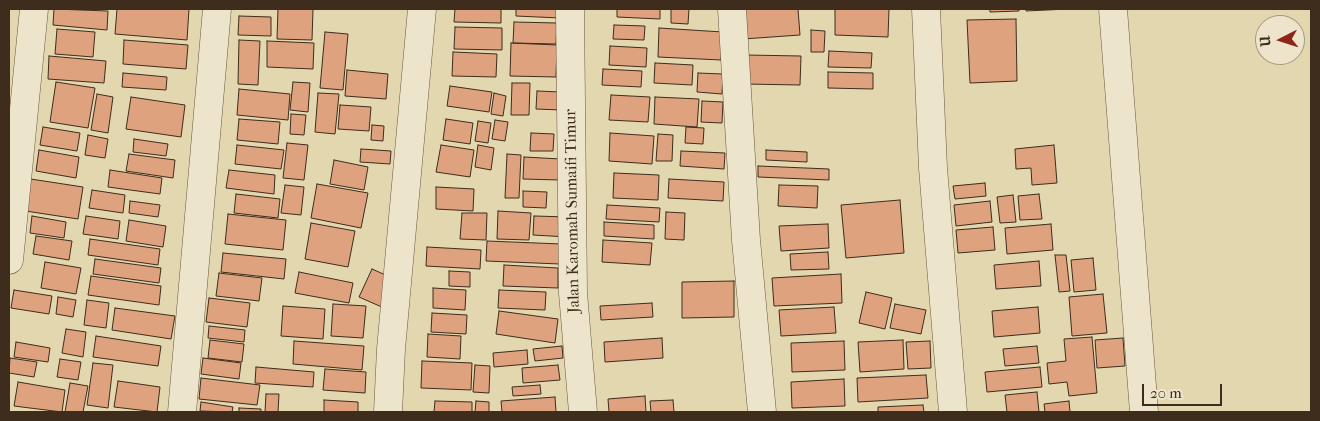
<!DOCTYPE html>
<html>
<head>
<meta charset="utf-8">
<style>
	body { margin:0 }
	#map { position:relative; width:1320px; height:421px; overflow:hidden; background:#e3d7af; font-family:"IM FELL French Canon",serif }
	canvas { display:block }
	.frame { position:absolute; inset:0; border:10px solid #3e2c1c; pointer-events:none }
	.north { position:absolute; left:1255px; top:15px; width:50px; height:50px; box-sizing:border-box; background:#ede5cb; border:1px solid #a79b85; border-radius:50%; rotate:265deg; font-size:14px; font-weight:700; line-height:20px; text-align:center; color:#3e2c1c }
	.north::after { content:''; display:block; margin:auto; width:18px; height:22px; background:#8f2418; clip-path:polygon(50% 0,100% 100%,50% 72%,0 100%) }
	.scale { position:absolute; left:1142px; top:384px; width:80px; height:22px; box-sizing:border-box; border:2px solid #3e2c1c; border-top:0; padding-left:6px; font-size:15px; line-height:18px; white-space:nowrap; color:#3e2c1c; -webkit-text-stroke:4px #ede5cb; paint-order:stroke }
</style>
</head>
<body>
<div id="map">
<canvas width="1320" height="421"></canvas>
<div class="frame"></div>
<div class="north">U</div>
<div class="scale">20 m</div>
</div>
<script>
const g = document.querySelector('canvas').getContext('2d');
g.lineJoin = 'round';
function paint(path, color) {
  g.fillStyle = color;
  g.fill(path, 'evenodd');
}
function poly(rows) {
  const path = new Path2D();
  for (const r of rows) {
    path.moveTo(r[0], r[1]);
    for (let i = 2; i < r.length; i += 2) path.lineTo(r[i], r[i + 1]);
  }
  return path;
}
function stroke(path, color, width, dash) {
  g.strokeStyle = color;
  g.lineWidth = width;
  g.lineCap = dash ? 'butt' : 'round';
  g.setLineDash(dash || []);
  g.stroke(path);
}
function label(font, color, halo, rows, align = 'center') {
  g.font = font + ' "IM FELL French Canon",serif';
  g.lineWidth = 4.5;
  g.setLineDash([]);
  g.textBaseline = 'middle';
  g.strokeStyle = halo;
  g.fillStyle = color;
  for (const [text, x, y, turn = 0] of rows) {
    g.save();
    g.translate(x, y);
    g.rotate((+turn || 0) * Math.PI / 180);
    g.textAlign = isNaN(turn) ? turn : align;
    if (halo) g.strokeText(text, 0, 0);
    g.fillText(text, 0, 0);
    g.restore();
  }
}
const building = poly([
	[54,9,108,11,107,30,53,25,54,9],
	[117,9,189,9,187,40,115,34,117,9],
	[278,9,313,9,312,40,277,39,278,9],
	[455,9,501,9,501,23,454,22,455,9],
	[516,9,560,9,560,18,516,16,516,9],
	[617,9,660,9,660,19,617,17,617,9],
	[671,9,689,9,688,24,671,23,671,9],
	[742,9,798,9,800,35,743,39,742,9],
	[835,9,889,9,888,37,835,35,835,9],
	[990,9,1019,9,1019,11,990,12,990,9],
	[1026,9,1068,9,1026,11,1026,9],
	[239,16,271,17,271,36,238,35,239,16],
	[1016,19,1017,81,970,83,967,20,1016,19],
	[514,22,557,23,556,44,513,43,514,22],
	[614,25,645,26,644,40,613,39,614,25],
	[455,27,502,28,502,50,454,49,455,27],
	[659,28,723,32,721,60,658,57,659,28],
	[57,29,95,32,93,57,55,54,57,29],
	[811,30,825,31,824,52,811,52,811,30],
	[325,32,348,34,343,90,320,88,325,32],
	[124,40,188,45,186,69,123,64,124,40],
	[239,40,260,41,258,85,238,84,239,40],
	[267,41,314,43,313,69,267,67,267,41],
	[511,43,557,45,556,77,510,76,511,43],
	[610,46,647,48,646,67,609,65,610,46],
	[829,51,872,53,871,68,828,67,829,51],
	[453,52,497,54,496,77,452,76,453,52],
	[746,55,801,56,800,85,745,84,746,55],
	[49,56,106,61,104,83,48,79,49,56],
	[655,63,693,65,692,85,654,83,655,63],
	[603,69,642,71,641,87,602,85,603,69],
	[347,70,388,74,386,99,345,96,347,70],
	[828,72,873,73,873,89,828,88,828,72],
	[123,73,167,77,166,90,122,87,123,73],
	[698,73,723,74,722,94,697,92,698,73],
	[56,82,95,88,88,128,50,122,56,82],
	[293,82,310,83,308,112,290,110,293,82],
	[512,83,530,83,529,115,511,115,512,83],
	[450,86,492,92,489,112,447,106,450,86],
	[239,89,290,94,288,120,237,115,239,89],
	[537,91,561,92,561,110,536,109,537,91],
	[318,93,339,94,335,134,315,132,318,93],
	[494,93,506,96,503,116,491,114,494,93],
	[97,94,113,97,108,133,91,130,97,94],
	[611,95,650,97,648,122,609,120,611,95],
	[131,97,185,105,181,137,126,129,131,97],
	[655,97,699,99,697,127,654,124,655,97],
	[702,101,723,102,722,123,701,122,702,101],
	[340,105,371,107,369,131,338,129,340,105],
	[291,114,306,115,304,135,290,134,291,114],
	[239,119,280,122,278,144,237,140,239,119],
	[446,119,473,123,470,144,443,140,446,119],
	[495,120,508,122,505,141,492,139,495,120],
	[478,121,491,123,488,143,475,141,478,121],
	[372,125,384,126,383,141,371,140,372,125],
	[43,127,80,133,77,151,40,145,43,127],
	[686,127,704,128,703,144,685,143,686,127],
	[531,133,554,134,553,151,530,151,531,133],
	[610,133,654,136,652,164,609,161,610,133],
	[658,134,673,135,672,161,656,161,658,134],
	[88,135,108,139,105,158,85,155,88,135],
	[134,139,168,144,166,156,133,152,134,139],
	[287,143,308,145,304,180,283,178,287,143],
	[237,145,284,150,281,169,235,164,237,145],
	[441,145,474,150,470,177,436,172,441,145],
	[478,145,494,148,491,170,475,167,478,145],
	[1054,145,1057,183,1032,185,1031,168,1016,169,1015,149,1054,145],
	[361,149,391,151,390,164,360,162,361,149],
	[39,150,79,157,76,178,36,171,39,150],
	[766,150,807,152,807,162,766,160,766,150],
	[681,151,725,153,724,169,680,166,681,151],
	[129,154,175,160,173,178,126,171,129,154],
	[507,154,521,155,519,198,505,198,507,154],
	[524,157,561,159,560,180,523,179,524,157],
	[334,160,368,167,364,190,330,184,334,160],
	[758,166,829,169,829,180,758,177,758,166],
	[110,170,162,178,160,194,108,187,110,170],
	[229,170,275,175,274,194,226,188,229,170],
	[614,173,659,175,658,200,613,198,614,173],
	[24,178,83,187,78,219,19,210,24,178],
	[669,179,724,182,723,201,668,198,669,179],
	[985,183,986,196,955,199,953,186,985,183],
	[317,184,368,193,361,228,311,218,317,184],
	[285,185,304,187,301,215,281,213,285,185],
	[779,185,818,186,817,208,778,206,779,185],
	[436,187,474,189,473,211,436,209,436,187],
	[92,190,125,195,123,213,89,208,92,190],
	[523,191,547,192,546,208,523,207,523,191],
	[236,194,280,199,278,218,234,213,236,194],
	[1039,194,1042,219,1020,220,1018,196,1039,194],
	[1013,195,1016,222,1000,223,997,197,1013,195],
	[900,200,904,253,846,258,841,205,900,200],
	[130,201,160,205,158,217,129,213,130,201],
	[990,201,992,222,956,226,954,205,990,201],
	[607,205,660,208,659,222,606,219,607,205],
	[498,211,531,213,529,240,497,239,498,211],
	[666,212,685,213,684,240,665,239,666,212],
	[462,213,487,213,486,240,460,239,462,213],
	[228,214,286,220,283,250,225,244,228,214],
	[32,216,66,222,64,238,30,233,32,216],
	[86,216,120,221,118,239,83,234,86,216],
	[534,216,569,217,568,237,533,235,534,216],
	[129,220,166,226,163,247,126,241,129,220],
	[604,222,654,225,654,239,604,236,604,222],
	[311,223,355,231,348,267,305,259,311,223],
	[828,224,829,248,781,251,779,226,828,224],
	[1051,224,1053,250,1007,254,1005,228,1051,224],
	[993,227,995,250,958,253,956,230,993,227],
	[36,236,72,241,69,260,33,254,36,236],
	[90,239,160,249,158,265,88,255,90,239],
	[603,240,652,243,650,265,602,262,603,240],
	[487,241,561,244,560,264,486,261,487,241],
	[427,247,481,250,480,269,426,266,427,247],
	[828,252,829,269,791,270,790,254,828,252],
	[223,253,286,259,284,279,221,272,223,253],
	[1055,255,1066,255,1070,291,1059,292,1055,255],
	[1093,258,1096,290,1074,292,1071,260,1093,258],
	[95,259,161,268,159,283,93,274,95,259],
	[1039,261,1041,286,996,289,994,265,1039,261],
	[45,262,81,268,76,294,41,288,45,262],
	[504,265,558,268,558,288,503,286,504,265],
	[372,269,397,280,384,308,359,297,372,269],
	[449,271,470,272,470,287,449,286,449,271],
	[299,272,353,283,349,303,295,293,299,272],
	[219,273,262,278,259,301,216,296,219,273],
	[841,274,842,303,774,306,772,278,841,274],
	[91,276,161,286,159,305,88,295,91,276],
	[734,281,734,317,682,318,682,282,734,281],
	[433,288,466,290,465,310,433,308,433,288],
	[14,290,52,296,49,314,11,308,14,290],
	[499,290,546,292,545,310,498,308,499,290],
	[866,292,892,298,885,329,859,323,866,292],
	[1103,294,1107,333,1072,336,1069,297,1103,294],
	[58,297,76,300,73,317,56,314,58,297],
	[209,298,250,303,247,327,206,322,209,298],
	[87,300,109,303,106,328,84,325,87,300],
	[652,303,653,317,601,320,600,306,652,303],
	[333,304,366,306,363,338,331,336,333,304],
	[895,304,926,310,921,334,890,328,895,304],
	[283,306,325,309,323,339,281,336,283,306],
	[834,307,836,333,781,336,779,310,834,307],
	[1038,307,1040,333,994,337,992,311,1038,307],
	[115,308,175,316,171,339,112,330,115,308],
	[499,311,558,319,555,343,496,334,499,311],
	[432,313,467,315,466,334,431,332,432,313],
	[209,326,245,330,244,342,208,338,209,326],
	[66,329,86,332,83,357,62,353,66,329],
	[428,334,461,336,460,359,427,357,428,334],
	[96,336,161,346,158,366,93,357,96,336],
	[1092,337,1097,393,1069,396,1067,382,1049,384,1047,363,1066,361,1064,339,1092,337],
	[662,338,663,358,605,362,604,342,662,338],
	[1123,338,1125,366,1097,368,1095,340,1123,338],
	[210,340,244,344,242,362,208,358,210,340],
	[903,340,904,369,860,372,858,342,903,340],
	[294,341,364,346,362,370,293,364,294,341],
	[844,341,845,370,792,372,791,343,844,341],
	[930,341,931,368,908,369,906,342,930,341],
	[16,342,50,348,48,362,14,357,16,342],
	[562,346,563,358,535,361,533,349,562,346],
	[1037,346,1039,363,1005,366,1003,349,1037,346],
	[527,350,528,364,494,367,493,353,527,350],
	[10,358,37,362,34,377,9,373,10,358],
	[203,358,241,363,239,379,201,374,203,358],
	[60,359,81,362,78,380,57,377,60,359],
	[422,361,472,363,471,390,421,388,422,361],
	[93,363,113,365,108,408,87,405,93,363],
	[475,365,490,366,489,393,473,392,475,365],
	[558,365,560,380,523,383,522,368,558,365],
	[256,367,314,372,313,387,255,383,256,367],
	[1040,367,1042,387,987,392,985,372,1040,367],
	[325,369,366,372,365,393,323,390,325,369],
	[926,375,928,398,858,402,857,378,926,375],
	[201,378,260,385,257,405,199,399,201,378],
	[844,379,845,406,792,408,791,382,844,379],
	[118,381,160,387,157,412,114,407,118,381],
	[18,382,65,390,62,412,14,406,18,382],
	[70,383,88,386,83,412,65,412,70,383],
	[540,385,541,394,513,396,512,387,540,385],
	[1037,392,1039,412,1007,412,1005,395,1037,392],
	[266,394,279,394,278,412,265,412,266,394],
	[645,396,646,412,609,412,608,399,645,396],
	[555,397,556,412,502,412,501,401,555,397],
	[324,400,358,402,358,412,324,412,324,400],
	[673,400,674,412,651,412,650,401,673,400],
	[435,401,472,402,472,412,434,412,435,401],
	[476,401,489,402,489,412,475,412,476,401],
	[1069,401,1070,412,1045,412,1044,404,1069,401],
	[201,402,233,407,232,412,200,411,201,402],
	[923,405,924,412,878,412,878,407,923,405],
	[239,408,261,409,261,412,239,412,239,408]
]);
paint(building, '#dfa27f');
stroke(building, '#3e2c1c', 1);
const minor = poly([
	[570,9,573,293,583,412],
	[732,9,746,240,762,412],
	[926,9,933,168,953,412],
	[1113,9,1144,412],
	[9,260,34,9],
	[182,412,217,9],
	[388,412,391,349,422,9]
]);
stroke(minor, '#675741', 29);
stroke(minor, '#ede5cb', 28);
label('16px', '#3e2c1c', '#ede5cb', [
	["Jalan Karomah Sumaifi Timur",573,211,-91]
]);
</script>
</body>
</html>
